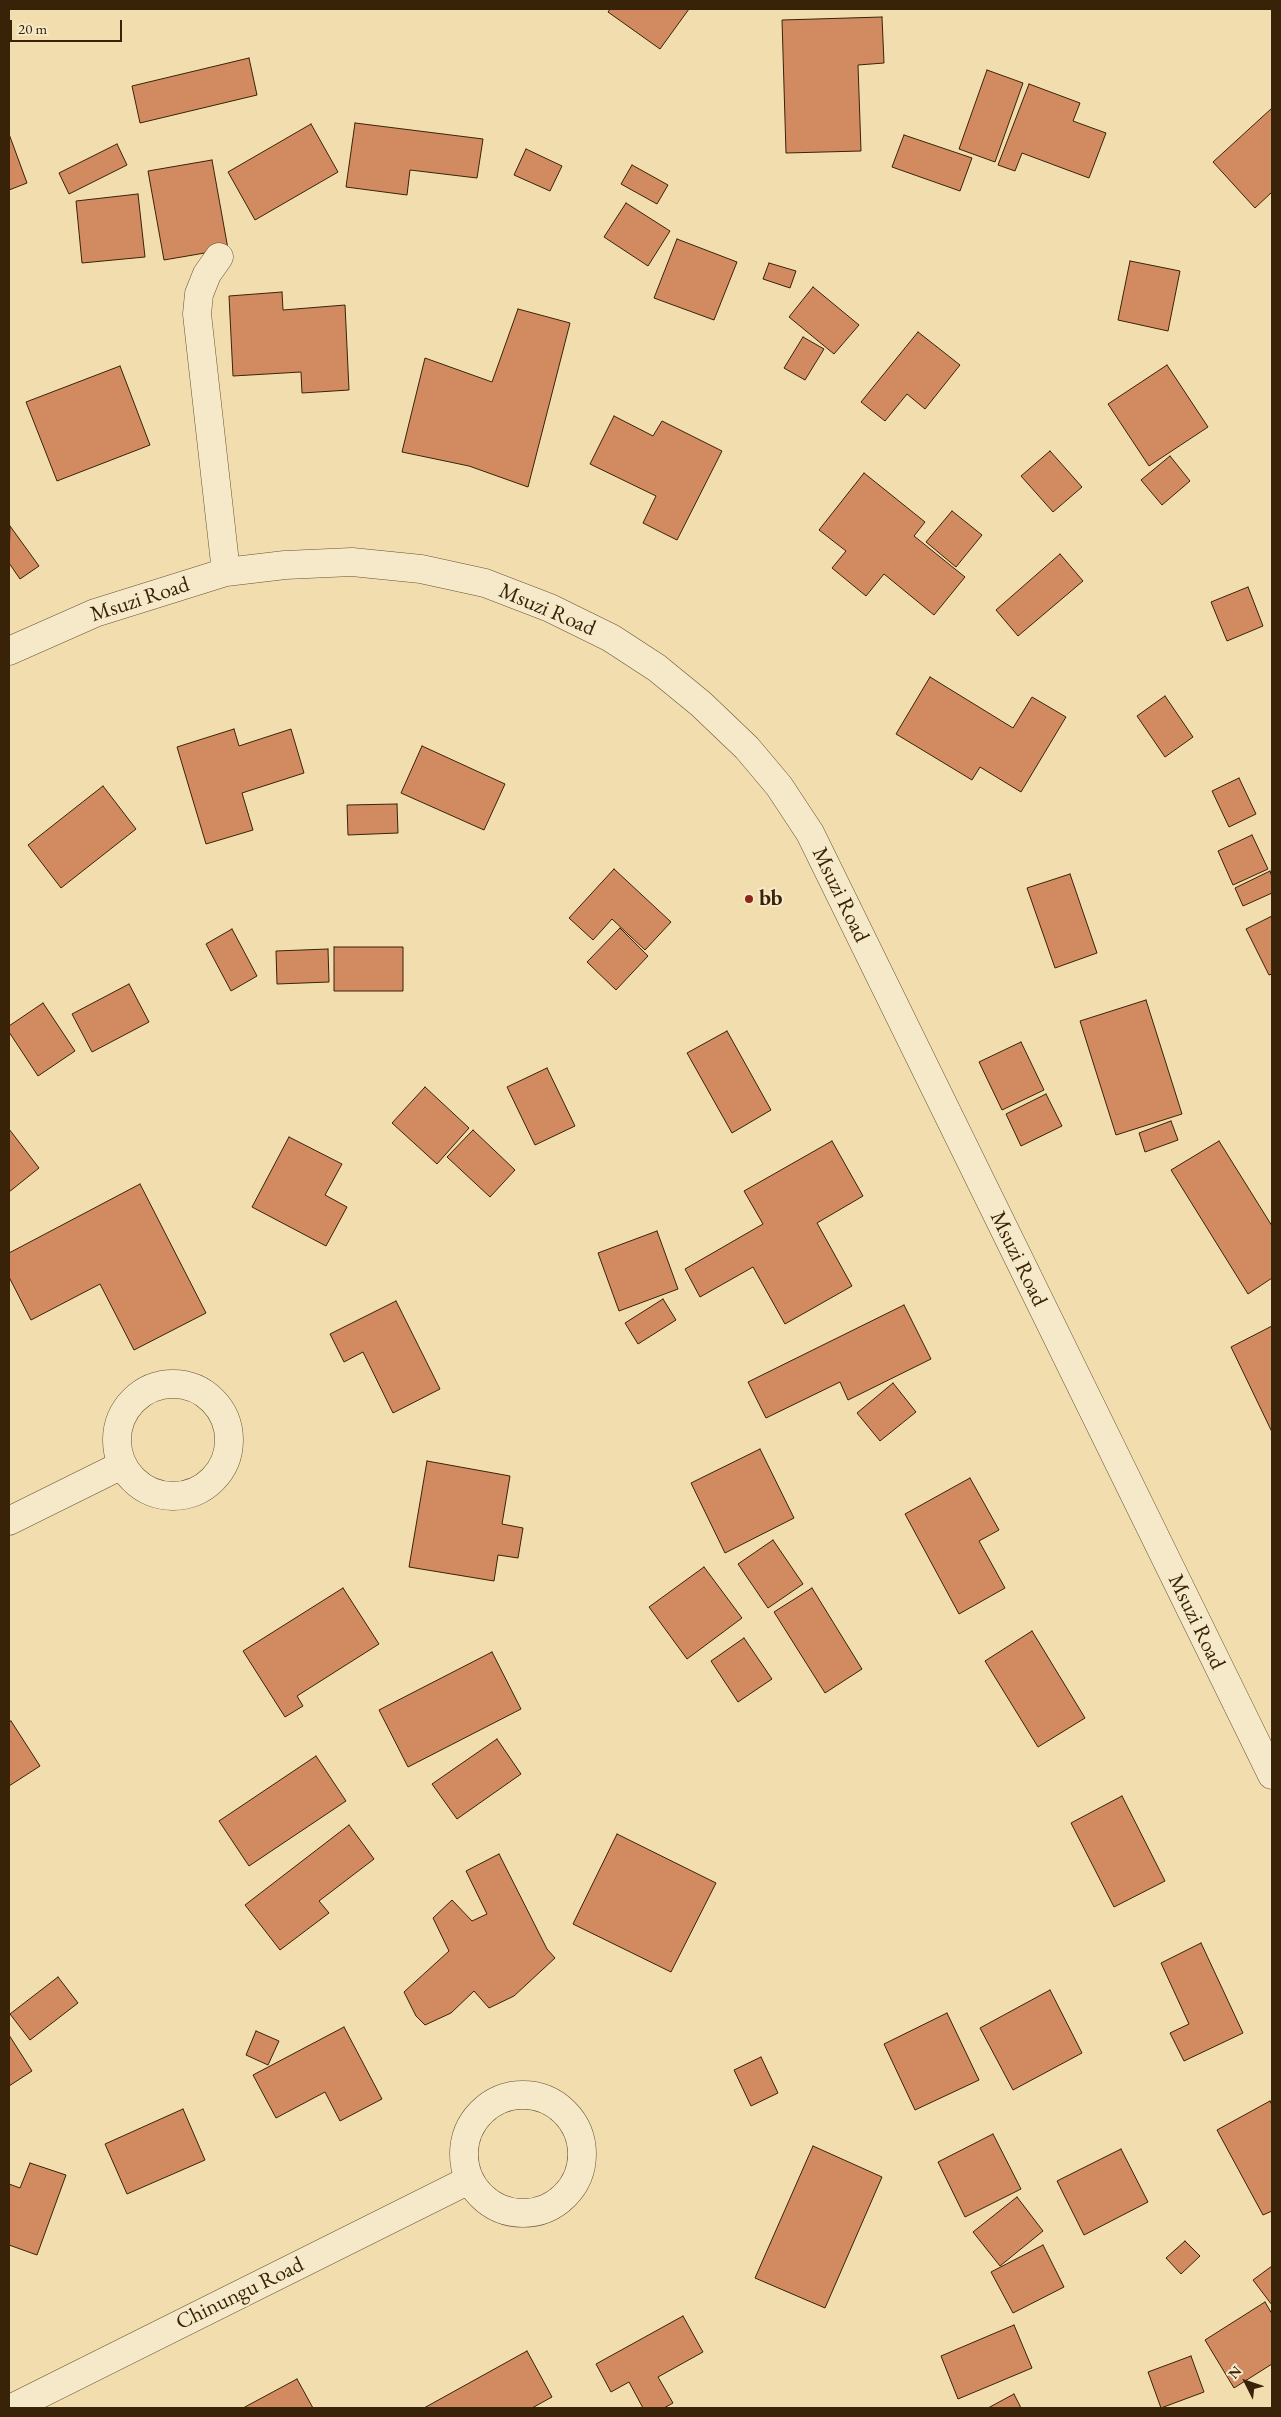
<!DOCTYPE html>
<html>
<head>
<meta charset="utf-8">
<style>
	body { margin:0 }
	#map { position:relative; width:1281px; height:2417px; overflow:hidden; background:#f1ddad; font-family:"EB Garamond",serif }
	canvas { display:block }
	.frame { position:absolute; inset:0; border:10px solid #382308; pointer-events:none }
	.north { position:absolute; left:1221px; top:2357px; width:50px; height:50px; -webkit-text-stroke:4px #f6e9ca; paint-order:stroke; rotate:311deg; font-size:14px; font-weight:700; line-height:20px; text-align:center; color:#382308 }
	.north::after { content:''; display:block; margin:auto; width:18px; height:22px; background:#382308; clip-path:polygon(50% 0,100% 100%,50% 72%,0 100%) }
	.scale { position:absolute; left:10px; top:20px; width:112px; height:22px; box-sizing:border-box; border:2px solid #382308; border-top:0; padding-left:6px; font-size:15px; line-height:18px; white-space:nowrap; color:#382308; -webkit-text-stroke:4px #f6e9ca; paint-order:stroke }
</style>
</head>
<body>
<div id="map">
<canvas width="1281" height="2417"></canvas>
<div class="frame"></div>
<div class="north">N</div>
<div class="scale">20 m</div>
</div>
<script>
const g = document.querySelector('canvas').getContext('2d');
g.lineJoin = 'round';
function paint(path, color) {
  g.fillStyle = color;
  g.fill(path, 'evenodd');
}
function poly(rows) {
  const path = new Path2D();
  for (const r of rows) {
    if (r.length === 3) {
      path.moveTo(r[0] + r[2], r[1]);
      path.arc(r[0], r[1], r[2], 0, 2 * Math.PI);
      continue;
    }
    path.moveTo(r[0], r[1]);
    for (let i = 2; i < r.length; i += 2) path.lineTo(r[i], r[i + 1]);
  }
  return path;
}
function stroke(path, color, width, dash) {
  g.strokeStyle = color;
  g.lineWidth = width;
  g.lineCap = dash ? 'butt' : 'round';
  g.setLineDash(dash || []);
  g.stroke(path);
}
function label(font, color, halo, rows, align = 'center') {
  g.font = font + ' "EB Garamond",serif';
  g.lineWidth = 4;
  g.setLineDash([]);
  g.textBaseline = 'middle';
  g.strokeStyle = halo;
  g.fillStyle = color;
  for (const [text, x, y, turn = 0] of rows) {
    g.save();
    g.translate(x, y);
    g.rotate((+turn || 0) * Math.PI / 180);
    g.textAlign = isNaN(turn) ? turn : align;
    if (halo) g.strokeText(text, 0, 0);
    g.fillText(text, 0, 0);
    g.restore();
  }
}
const building = poly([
	[610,9,689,9,660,49,608,12,610,9],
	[882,17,884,63,858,65,861,151,786,153,782,20,882,17],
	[249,58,257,95,140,123,132,86,249,58],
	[987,70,1023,83,995,162,959,149,987,70],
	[1029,84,1080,103,1073,121,1106,133,1089,178,1022,153,1015,171,998,165,1029,84],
	[1272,108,1272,192,1255,208,1213,162,1272,108],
	[355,123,483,139,477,178,410,170,407,195,346,187,355,123],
	[311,124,338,172,255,220,228,172,311,124],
	[9,134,27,183,9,190,9,134],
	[904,135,972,158,960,191,892,167,904,135],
	[117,144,127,165,69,194,59,173,117,144],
	[526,149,562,166,550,191,514,175,526,149],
	[212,160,228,249,164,260,148,171,212,160],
	[632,165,668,185,657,204,621,184,632,165],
	[138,194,145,257,82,263,76,201,138,194],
	[626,203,670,231,648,266,604,237,626,203],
	[677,239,737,262,714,320,654,298,677,239],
	[1130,261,1180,271,1168,331,1118,320,1130,261],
	[769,263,796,271,790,288,763,279,769,263],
	[813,287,859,325,834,354,789,317,813,287],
	[282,292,283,310,345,305,349,390,302,393,301,372,233,376,229,296,282,292],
	[518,309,570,323,528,487,469,466,402,452,425,358,492,382,518,309],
	[918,332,960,365,925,409,907,394,885,421,861,402,918,332],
	[803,337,824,349,805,380,784,368,803,337],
	[1167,365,1208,427,1149,466,1108,404,1167,365],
	[120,366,150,445,57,481,26,402,120,366],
	[614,416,653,436,662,421,722,451,677,540,643,523,656,496,590,464,614,416],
	[1050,451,1082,487,1053,512,1021,476,1050,451],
	[1170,456,1190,481,1162,505,1141,480,1170,456],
	[864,473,925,522,914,536,965,577,934,615,884,574,866,596,832,568,846,551,819,530,864,473],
	[952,511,982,535,956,567,926,542,952,511],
	[10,526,39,566,20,579,9,563,10,526],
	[1060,554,1083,581,1018,636,996,610,1060,554],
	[1248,587,1263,626,1227,641,1211,602,1248,587],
	[930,677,1013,728,1032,697,1066,717,1021,792,980,767,972,780,896,734,930,677],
	[1165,696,1193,737,1165,757,1137,716,1165,696],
	[234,729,239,746,291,729,304,773,242,793,253,830,206,844,177,747,234,729],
	[422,746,505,784,484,830,401,793,422,746],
	[1239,778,1256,814,1229,827,1212,791,1239,778],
	[103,786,136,829,61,888,28,845,103,786],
	[397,804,398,833,348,835,347,805,397,804],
	[1252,835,1268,869,1233,885,1218,851,1252,835],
	[614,869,671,922,645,950,612,919,593,940,569,918,614,869],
	[1270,871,1272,877,1272,893,1243,906,1235,888,1270,871],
	[1070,874,1097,953,1055,968,1027,888,1070,874],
	[1272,916,1272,974,1269,975,1246,929,1272,916],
	[620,928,648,956,616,990,587,962,620,928],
	[232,929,257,976,231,991,206,944,232,929],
	[334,947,403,947,403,991,334,991,334,947],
	[328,949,329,982,277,984,276,951,328,949],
	[129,984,149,1022,92,1052,72,1014,129,984],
	[1146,1000,1182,1114,1116,1135,1080,1021,1146,1000],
	[43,1003,75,1051,38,1076,9,1032,9,1026,43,1003],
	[727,1031,771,1110,732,1133,687,1053,727,1031],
	[1021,1042,1044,1090,1002,1110,979,1062,1021,1042],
	[547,1068,575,1126,535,1145,507,1087,547,1068],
	[425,1087,469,1128,437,1164,392,1123,425,1087],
	[1046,1094,1062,1126,1021,1146,1006,1114,1046,1094],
	[1171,1121,1178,1140,1145,1152,1139,1133,1171,1121],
	[9,1129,39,1168,9,1192,9,1129],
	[473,1130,515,1170,490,1197,447,1157,473,1130],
	[289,1137,342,1164,325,1195,347,1207,326,1246,252,1207,289,1137],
	[832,1141,863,1196,817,1223,852,1286,785,1324,753,1267,700,1297,685,1269,763,1224,744,1191,832,1141],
	[1219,1141,1272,1226,1272,1278,1248,1294,1171,1170,1219,1141],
	[140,1184,206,1313,134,1350,100,1284,31,1320,9,1277,9,1253,140,1184],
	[657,1231,678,1289,619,1311,598,1253,657,1231],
	[663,1299,676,1320,638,1344,625,1323,663,1299],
	[396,1301,440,1389,393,1413,363,1352,344,1362,330,1334,396,1301],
	[904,1305,931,1359,848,1400,840,1382,766,1418,748,1382,904,1305],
	[1272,1326,1272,1432,1231,1347,1272,1326],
	[893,1383,916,1412,880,1441,857,1413,893,1383],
	[760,1449,794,1518,725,1553,691,1483,760,1449],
	[427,1461,510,1476,502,1524,523,1528,518,1558,498,1555,494,1581,409,1567,427,1461],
	[970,1478,999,1530,979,1541,1005,1588,959,1614,905,1514,970,1478],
	[773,1540,803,1584,768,1608,738,1564,773,1540],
	[704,1567,742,1618,687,1659,649,1607,704,1567],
	[343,1588,379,1644,297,1696,303,1706,285,1717,243,1651,343,1588],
	[812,1588,862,1669,825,1693,774,1612,812,1588],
	[1032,1631,1085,1718,1038,1747,985,1661,1032,1631],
	[744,1638,772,1679,738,1702,711,1661,744,1638],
	[492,1652,521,1709,408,1767,379,1710,492,1652],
	[11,1721,40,1766,9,1786,9,1722,11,1721],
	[497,1739,521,1774,457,1819,432,1784,497,1739],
	[316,1756,346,1801,249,1866,219,1821,316,1756],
	[1122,1796,1165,1881,1114,1907,1071,1823,1122,1796],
	[349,1825,374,1859,319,1901,329,1913,280,1950,245,1905,349,1825],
	[617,1834,716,1883,671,1972,573,1924,617,1834],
	[499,1854,547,1949,555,1958,514,1996,489,2008,474,1991,451,2013,425,2025,416,2016,404,1992,449,1951,433,1918,452,1900,472,1921,487,1914,466,1871,499,1854],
	[1201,1943,1243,2033,1184,2061,1170,2033,1189,2024,1161,1963,1201,1943],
	[58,1977,78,2003,30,2040,10,2014,58,1977],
	[1050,1990,1082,2053,1013,2090,980,2028,1050,1990],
	[947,2013,979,2080,915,2110,884,2044,947,2013],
	[344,2027,382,2099,340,2121,325,2092,276,2118,253,2075,344,2027],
	[256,2031,279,2041,268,2065,246,2055,256,2031],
	[9,2035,32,2071,9,2086,9,2035],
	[761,2057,778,2093,751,2106,734,2070,761,2057],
	[1270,2101,1272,2105,1272,2211,1263,2215,1217,2130,1270,2101],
	[183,2109,205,2160,127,2194,105,2144,183,2109],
	[993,2134,1021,2189,965,2217,938,2162,993,2134],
	[813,2146,882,2177,825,2308,755,2278,813,2146],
	[1121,2149,1148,2202,1084,2235,1057,2181,1121,2149],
	[30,2163,66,2175,37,2255,9,2245,9,2184,20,2188,30,2163],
	[1017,2197,1043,2231,1000,2266,973,2232,1017,2197],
	[1185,2241,1200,2256,1181,2274,1166,2258,1185,2241],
	[1043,2245,1064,2287,1013,2313,991,2272,1043,2245],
	[1272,2266,1272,2305,1253,2280,1272,2266],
	[1265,2302,1272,2314,1272,2364,1234,2388,1205,2340,1265,2302],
	[683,2316,703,2352,658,2377,673,2403,664,2408,643,2408,629,2382,611,2392,596,2364,683,2316],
	[1014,2325,1032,2368,958,2399,941,2356,1014,2325],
	[527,2351,552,2397,532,2408,424,2408,527,2351],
	[1191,2356,1204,2392,1161,2408,1148,2372,1191,2356],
	[297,2379,313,2408,243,2408,297,2379],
	[1014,2394,1021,2408,988,2408,1014,2394]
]);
paint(building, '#d28b61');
stroke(building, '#382308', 1);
const minor = poly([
	[219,257,207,274,199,294,197,314,226,572],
	[9,651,95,613,226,572,285,565,352,562,421,569,485,583,550,608,611,638,657,668,701,704,747,748,779,786,810,833,1272,1775],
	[173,1440,56],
	[9,1521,122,1465],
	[523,2154,59],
	[12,2408,469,2180]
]);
stroke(minor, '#665231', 29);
stroke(minor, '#f6e9ca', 28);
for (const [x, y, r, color] of [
	[749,899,5,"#8f2418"]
]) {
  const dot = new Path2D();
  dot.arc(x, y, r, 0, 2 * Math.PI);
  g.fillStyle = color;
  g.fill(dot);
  stroke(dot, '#f6e9ca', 2);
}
label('22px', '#382308', '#f6e9ca', [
	["Msuzi Road",140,600,-18],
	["Msuzi Road",547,610,23],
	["Msuzi Road",840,895,64],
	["Msuzi Road",1018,1259,64],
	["Msuzi Road",1196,1622,64],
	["Chinungu Road",240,2294,-26]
]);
label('bold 22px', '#382308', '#f6e9ca', [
	["bb",759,899]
], 'left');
</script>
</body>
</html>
